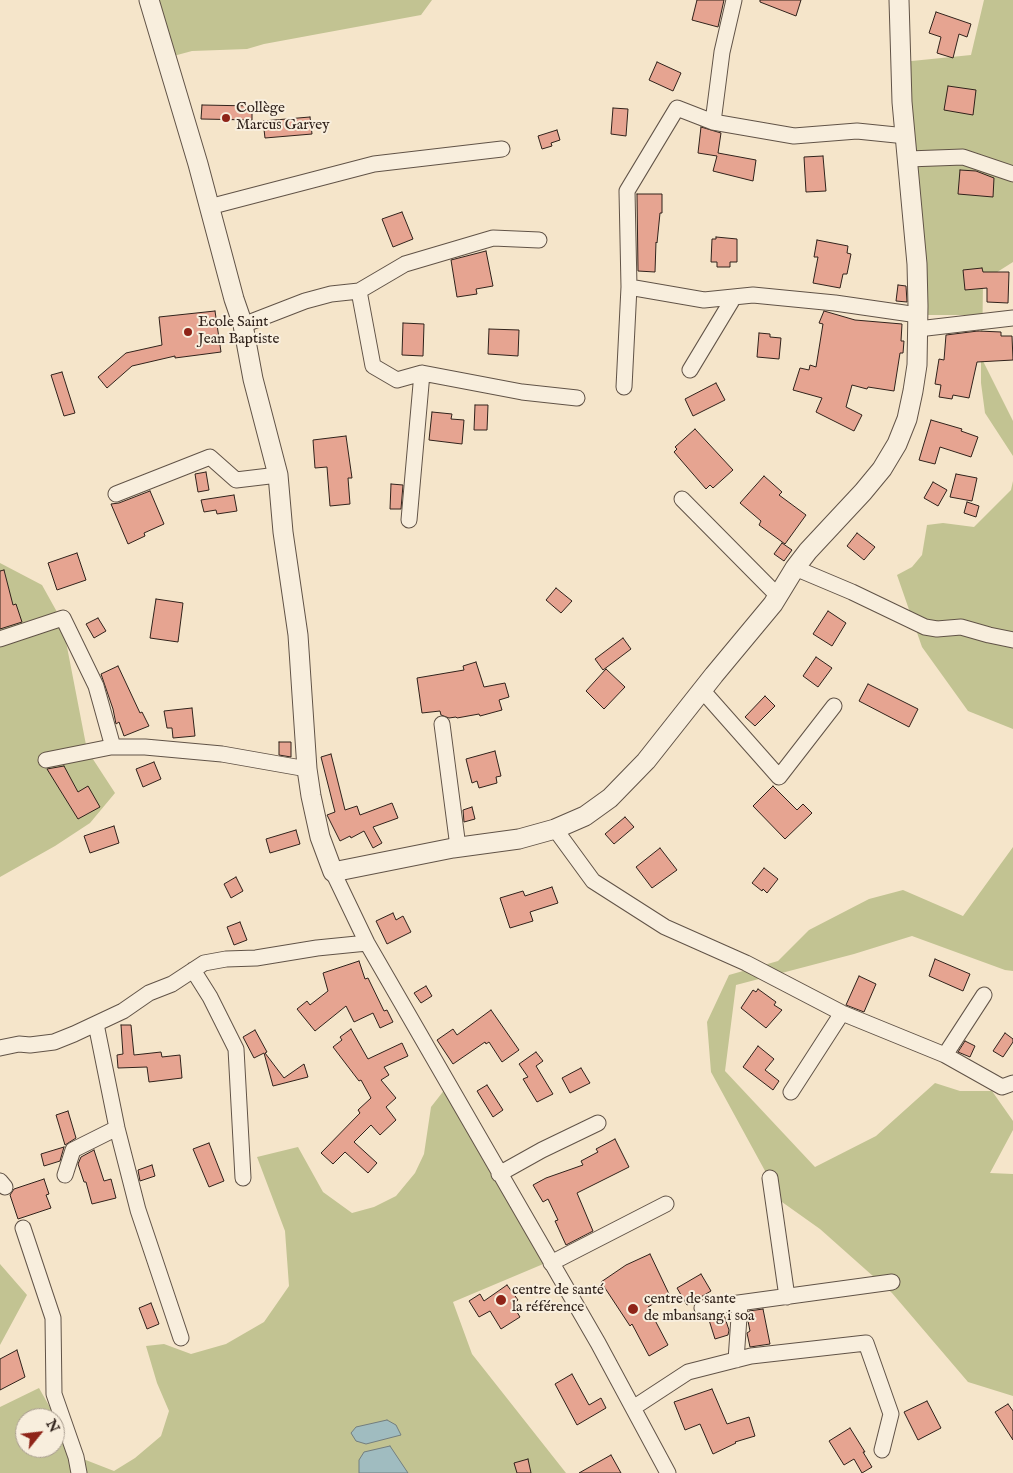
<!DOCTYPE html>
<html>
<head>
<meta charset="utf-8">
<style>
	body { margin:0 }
	#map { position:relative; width:1013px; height:1473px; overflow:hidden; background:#f5e5ca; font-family:"IM FELL English",serif }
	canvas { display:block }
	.north { position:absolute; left:15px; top:1408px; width:50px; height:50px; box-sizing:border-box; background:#f8eedd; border:1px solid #a89c8f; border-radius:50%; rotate:61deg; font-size:14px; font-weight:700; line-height:20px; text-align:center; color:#30221b }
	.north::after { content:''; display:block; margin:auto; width:18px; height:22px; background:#8f2418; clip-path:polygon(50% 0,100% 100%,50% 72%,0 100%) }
</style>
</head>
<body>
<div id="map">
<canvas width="1013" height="1473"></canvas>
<div class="north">N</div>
</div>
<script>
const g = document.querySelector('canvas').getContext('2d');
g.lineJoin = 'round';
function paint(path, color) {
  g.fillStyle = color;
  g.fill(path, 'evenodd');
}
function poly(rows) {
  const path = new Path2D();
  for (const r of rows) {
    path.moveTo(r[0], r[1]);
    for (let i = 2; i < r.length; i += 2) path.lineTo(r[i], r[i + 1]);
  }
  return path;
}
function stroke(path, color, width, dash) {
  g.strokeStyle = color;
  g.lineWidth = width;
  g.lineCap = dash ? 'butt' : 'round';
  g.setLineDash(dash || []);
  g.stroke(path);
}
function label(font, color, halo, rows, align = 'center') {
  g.font = font + ' "IM FELL English",serif';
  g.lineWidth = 4;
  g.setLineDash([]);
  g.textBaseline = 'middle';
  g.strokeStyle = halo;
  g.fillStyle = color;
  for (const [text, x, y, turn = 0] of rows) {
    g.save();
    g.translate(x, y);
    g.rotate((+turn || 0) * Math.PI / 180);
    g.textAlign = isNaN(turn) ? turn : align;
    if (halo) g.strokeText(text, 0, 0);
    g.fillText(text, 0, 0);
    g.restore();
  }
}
paint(poly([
	[149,0,432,0,421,15,264,44,247,49,192,51,166,58],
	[984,0,1013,0,1013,262,983,281,982,359,1013,421,1013,456,985,413,981,383,981,315,918,315,902,62,971,55],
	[1013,481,1013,729,968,711,922,647,897,575,912,567,922,555,927,525,943,523,974,527,1011,490],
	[0,563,42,585,62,621,87,750,115,793,90,823,55,846,0,877],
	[1013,847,1013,971,1005,970,912,936,854,954,736,985,725,1071,815,1167,876,1136,935,1083,960,1091,992,1091,1013,1121,1013,1130,990,1173,1013,1174,1013,1396,968,1382,892,1293,820,1229,782,1202,711,1072,707,1022,729,975,778,961,809,930,869,899,903,890,963,916],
	[449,1084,548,1262,453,1302,472,1354,566,1473,0,1473,0,1407,39,1388,78,1457,114,1471,135,1458,161,1436,169,1411,157,1383,146,1346,164,1344,191,1354,226,1344,264,1322,289,1286,285,1231,257,1157,298,1147,323,1192,352,1213,374,1207,396,1196,415,1173,424,1154,431,1107],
	[25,1418,55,1418,55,1448,25,1448],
	[0,1264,27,1295,0,1345]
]), '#c2c392');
const water = poly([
	[387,1420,396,1425,401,1435,366,1444,356,1441,351,1433,356,1427,387,1420],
	[390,1446,408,1473,359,1473,359,1460,364,1452,390,1446]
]);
paint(water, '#a0bcc0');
stroke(water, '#737e7e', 1);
const building = poly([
	[697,0,724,0,718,27,692,20,697,0],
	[760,0,801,0,796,16,760,2,760,0],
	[936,12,971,24,967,37,959,34,953,58,937,53,941,37,929,33,936,12],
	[657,62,681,73,673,91,649,80,657,62],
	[948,86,976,90,973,115,944,110,948,86],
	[202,105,252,106,252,120,201,119,202,105],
	[613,108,628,109,626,136,611,134,613,108],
	[310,117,312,134,265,138,263,121,310,117],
	[701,127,721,133,718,153,756,160,753,181,713,171,717,156,698,153,701,127],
	[557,130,560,140,551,143,552,146,542,149,538,136,557,130],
	[823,156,826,191,806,192,804,157,823,156],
	[960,170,976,171,994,178,993,197,958,194,960,170],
	[637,194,662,194,662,213,660,213,657,243,656,242,655,272,638,271,637,194],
	[402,212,413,239,393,247,382,219,402,212],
	[716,237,737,239,737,262,730,262,730,267,717,267,717,262,711,262,712,239,716,239,716,237],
	[817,240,848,246,847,253,851,254,847,274,843,274,840,288,813,283,818,257,814,257,817,240],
	[486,251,493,286,476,289,477,294,457,297,451,260,486,251],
	[982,268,983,272,1009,272,1008,303,987,302,987,288,965,290,963,270,982,268],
	[898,285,906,286,907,302,896,301,898,285],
	[215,311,221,352,175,358,175,356,132,366,107,388,98,377,126,353,162,345,159,317,215,311],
	[824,311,855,320,902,324,901,341,904,341,903,353,900,353,894,391,868,387,867,389,852,385,846,407,862,415,854,431,816,412,822,398,793,390,800,368,809,370,810,365,816,367,823,324,819,323,824,311],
	[403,323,424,324,423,356,402,355,403,323],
	[489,329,519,330,518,356,488,354,489,329],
	[978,331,1001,332,1001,336,1012,336,1013,360,977,362,969,398,953,395,952,399,939,397,941,385,935,384,939,359,944,360,946,335,978,331],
	[759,333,770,334,770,337,781,338,779,359,757,357,759,333],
	[62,372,75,413,64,416,51,375,62,372],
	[716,383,725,400,693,416,685,399,716,383],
	[475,405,488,405,487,430,474,430,475,405],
	[432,412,452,414,451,419,464,420,462,444,429,440,432,412],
	[931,420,962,429,961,431,978,437,971,457,940,447,935,464,919,460,931,420],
	[695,429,733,470,713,488,710,485,706,489,674,452,677,449,675,447,695,429],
	[346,436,352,478,348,478,350,504,330,506,327,467,315,468,313,440,346,436],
	[206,472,209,490,198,492,195,474,206,472],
	[956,474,977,478,972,501,950,497,956,474],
	[764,476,782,492,779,495,806,515,785,544,759,525,761,521,740,503,764,476],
	[933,482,947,490,938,506,924,498,933,482],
	[391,484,403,485,401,509,390,509,391,484],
	[150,491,164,524,144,533,145,536,128,544,111,504,119,503,150,491],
	[234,495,237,511,217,514,216,510,204,512,201,500,234,495],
	[967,502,979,506,976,517,964,513,967,502],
	[857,533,875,547,864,560,847,546,857,533],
	[782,543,792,550,784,561,774,554,782,543],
	[77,553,86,580,57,590,48,563,77,553],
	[4,570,13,605,16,604,22,622,0,629,0,571,4,570],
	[556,588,572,601,561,613,546,600,556,588],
	[156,599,183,603,178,642,150,638,156,599],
	[828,611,846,623,832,646,813,634,828,611],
	[98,618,106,631,94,638,86,624,98,618],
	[623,638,631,649,603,670,595,659,623,638],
	[816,657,832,668,818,687,803,676,816,657],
	[476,662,484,687,505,683,509,697,499,700,502,710,480,716,479,714,457,718,456,717,449,718,441,715,440,711,422,713,417,678,464,670,463,666,476,662],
	[118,666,140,713,142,712,149,726,124,736,119,722,116,724,113,709,101,674,118,666],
	[606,669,625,687,604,709,586,691,606,669],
	[868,684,918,709,909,727,859,701,868,684],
	[765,696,775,706,755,726,745,717,765,696],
	[192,708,195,736,173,738,172,728,167,728,164,711,192,708],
	[279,742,291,742,291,757,279,755,279,742],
	[495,751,501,776,496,777,497,783,479,788,477,781,472,783,466,759,495,751],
	[331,754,345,810,357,806,360,815,392,803,398,818,373,827,382,843,373,848,364,831,351,838,350,836,340,841,327,815,335,812,321,757,331,754],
	[154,762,161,779,143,787,136,769,154,762],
	[64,766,78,792,88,786,100,807,78,819,47,769,64,766],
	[773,786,797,810,803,804,812,813,785,839,753,806,773,786],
	[472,807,475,819,464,822,463,810,472,807],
	[625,817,634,827,614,844,605,834,625,817],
	[114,826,119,843,90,853,84,836,114,826],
	[296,830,300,844,270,853,266,839,296,830],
	[660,848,677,870,652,888,636,867,660,848],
	[764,868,778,879,767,893,763,889,762,891,752,883,764,868],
	[236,877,243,891,231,898,224,884,236,877],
	[552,887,558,903,530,912,533,921,510,928,500,898,523,891,525,896,552,887],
	[393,913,396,920,403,916,411,932,387,944,376,921,393,913],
	[240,922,247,940,234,945,227,927,240,922],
	[935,959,970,974,963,991,929,976,935,959],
	[359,961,365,979,368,978,384,1011,387,1010,393,1022,380,1028,373,1013,354,1022,346,1006,315,1031,297,1009,307,1001,310,1005,328,991,323,973,359,961],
	[859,976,876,984,864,1012,846,1005,859,976],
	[426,986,432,996,421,1003,414,993,426,986],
	[758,989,776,1002,774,1005,782,1010,766,1028,741,1008,753,990,756,992,758,989],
	[491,1010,519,1050,502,1062,489,1042,486,1044,485,1042,453,1064,437,1040,453,1029,457,1035,491,1010],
	[121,1025,131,1025,134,1055,161,1052,162,1057,180,1055,182,1078,149,1082,147,1067,118,1068,117,1055,123,1054,121,1025],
	[351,1029,368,1059,402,1043,408,1056,384,1067,389,1075,381,1080,396,1098,386,1107,396,1120,380,1135,371,1125,354,1142,377,1163,368,1173,345,1152,333,1164,321,1153,360,1113,358,1110,371,1098,361,1080,359,1081,333,1047,342,1040,340,1037,351,1029],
	[255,1030,267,1052,265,1053,284,1078,304,1064,308,1077,273,1086,264,1053,254,1058,243,1037,255,1030],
	[1005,1033,1013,1039,1013,1042,1003,1057,993,1051,1005,1033],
	[965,1041,975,1046,970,1057,958,1052,965,1041],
	[758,1046,774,1059,765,1070,779,1081,773,1090,743,1067,758,1046],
	[536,1052,543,1061,536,1066,553,1094,537,1102,523,1079,528,1077,519,1064,536,1052],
	[581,1068,590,1083,570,1093,562,1078,581,1068],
	[487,1085,503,1110,493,1117,477,1091,487,1085],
	[68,1111,76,1138,65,1145,56,1115,68,1111],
	[615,1139,629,1167,577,1193,593,1231,566,1245,555,1221,558,1220,548,1199,543,1202,533,1185,546,1178,583,1165,581,1161,598,1152,596,1149,615,1139],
	[209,1143,224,1181,209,1187,193,1149,209,1143],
	[64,1147,60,1161,44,1166,41,1154,64,1147],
	[94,1150,104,1181,111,1179,116,1198,92,1204,86,1182,84,1182,78,1164,81,1157,94,1150],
	[152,1165,155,1176,140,1181,138,1170,152,1165],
	[44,1179,49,1194,46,1195,51,1208,18,1219,10,1195,14,1189,44,1179],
	[650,1254,669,1294,648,1307,668,1345,649,1356,632,1324,630,1326,601,1282,626,1265,650,1254],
	[701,1274,711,1291,687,1305,677,1288,701,1274],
	[507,1285,518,1300,512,1304,520,1317,501,1329,490,1311,479,1317,469,1301,480,1294,484,1301,507,1285],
	[151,1303,159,1324,147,1329,139,1308,151,1303],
	[763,1309,770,1344,750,1347,747,1333,750,1331,748,1321,749,1311,763,1309],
	[724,1315,729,1330,728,1335,715,1339,709,1320,724,1315],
	[17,1350,25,1377,0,1390,0,1359,17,1350],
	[572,1374,589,1405,601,1398,606,1408,577,1425,555,1384,572,1374],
	[712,1389,727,1424,749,1417,755,1436,735,1442,736,1443,713,1454,700,1424,685,1430,674,1402,712,1389],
	[927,1401,941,1428,918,1440,904,1412,927,1401],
	[1008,1404,1013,1411,1013,1440,995,1412,1008,1404],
	[850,1428,865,1452,863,1452,872,1467,862,1473,854,1459,844,1465,829,1441,850,1428],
	[611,1455,621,1473,579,1473,611,1455],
	[528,1459,531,1473,517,1473,514,1463,528,1459]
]);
paint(building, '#e6a491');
stroke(building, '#30221b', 1);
const minor = poly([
	[734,0,722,52,713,122,794,136,857,131,906,136],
	[908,159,963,157,1013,174],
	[209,207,374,164,502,149],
	[629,287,704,300,753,295,835,303,918,315],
	[359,291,373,366,397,380,422,373,522,392,577,398],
	[243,325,305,301,331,294,359,291,405,264,493,238,539,240],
	[918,329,1013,318],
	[690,370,734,297],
	[624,387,629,287,627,191,677,108,713,122],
	[116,494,210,457,236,480,278,475],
	[682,499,778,596],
	[409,520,422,373],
	[795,568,852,592,925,627,937,629,961,627,989,635,1013,640],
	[0,639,63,618,96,686,113,747],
	[702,690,779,777,834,706],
	[442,724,458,847],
	[46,760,111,747,145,747,222,754,307,769],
	[555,829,593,881,665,927,746,963,842,1013,945,1055,1002,1087,1013,1083],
	[333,872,367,943,598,1343,668,1473],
	[193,970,210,997,236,1049,243,1178],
	[96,1024,117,1128,138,1210,181,1338],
	[0,1048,19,1044,30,1045,54,1042,74,1034,123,1011,149,993,172,984,204,963,226,959,256,958,317,948,367,943],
	[945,1055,984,995],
	[791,1092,842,1013],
	[499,1174,542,1150,598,1123],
	[65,1175,73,1150,117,1128],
	[770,1178,787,1297],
	[0,1181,5,1187],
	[23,1228,53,1318,54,1394,76,1457,79,1473],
	[551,1263,666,1204],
	[702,1308,892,1282],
	[736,1360,740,1303],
	[633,1408,688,1372,751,1356,866,1343,891,1414,882,1450]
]);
const tertiary = poly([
	[149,0,198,164,234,299,243,325,253,379,278,475,283,532,298,635,307,769,311,796,320,837,333,872,453,848,519,839,555,829,585,816,610,798,646,761,714,675,773,604,795,568,808,551,863,492,882,469,897,444,907,419,913,391,917,365,918,306,917,264,902,102,899,0]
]);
stroke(minor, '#615347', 17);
stroke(tertiary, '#615347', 21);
stroke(minor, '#f8eedd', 15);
stroke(tertiary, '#f8eedd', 19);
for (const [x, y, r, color] of [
	[226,118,5,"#8f2418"],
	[188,332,5,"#8f2418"],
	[501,1300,6,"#8f2418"],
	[633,1309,6,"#8f2418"]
]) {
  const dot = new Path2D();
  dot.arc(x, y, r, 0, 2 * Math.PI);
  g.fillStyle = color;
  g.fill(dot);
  stroke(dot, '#f8eedd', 2);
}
label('15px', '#30221b', '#f8eedd', [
	["Collège",236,109],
	["Marcus Garvey",236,126],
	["Ecole Saint",198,323],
	["Jean Baptiste",198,340],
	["centre de santé",512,1291],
	["la référence",512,1308],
	["centre de sante",644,1300],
	["de mbansang i soa",644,1317]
], 'left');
</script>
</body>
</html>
